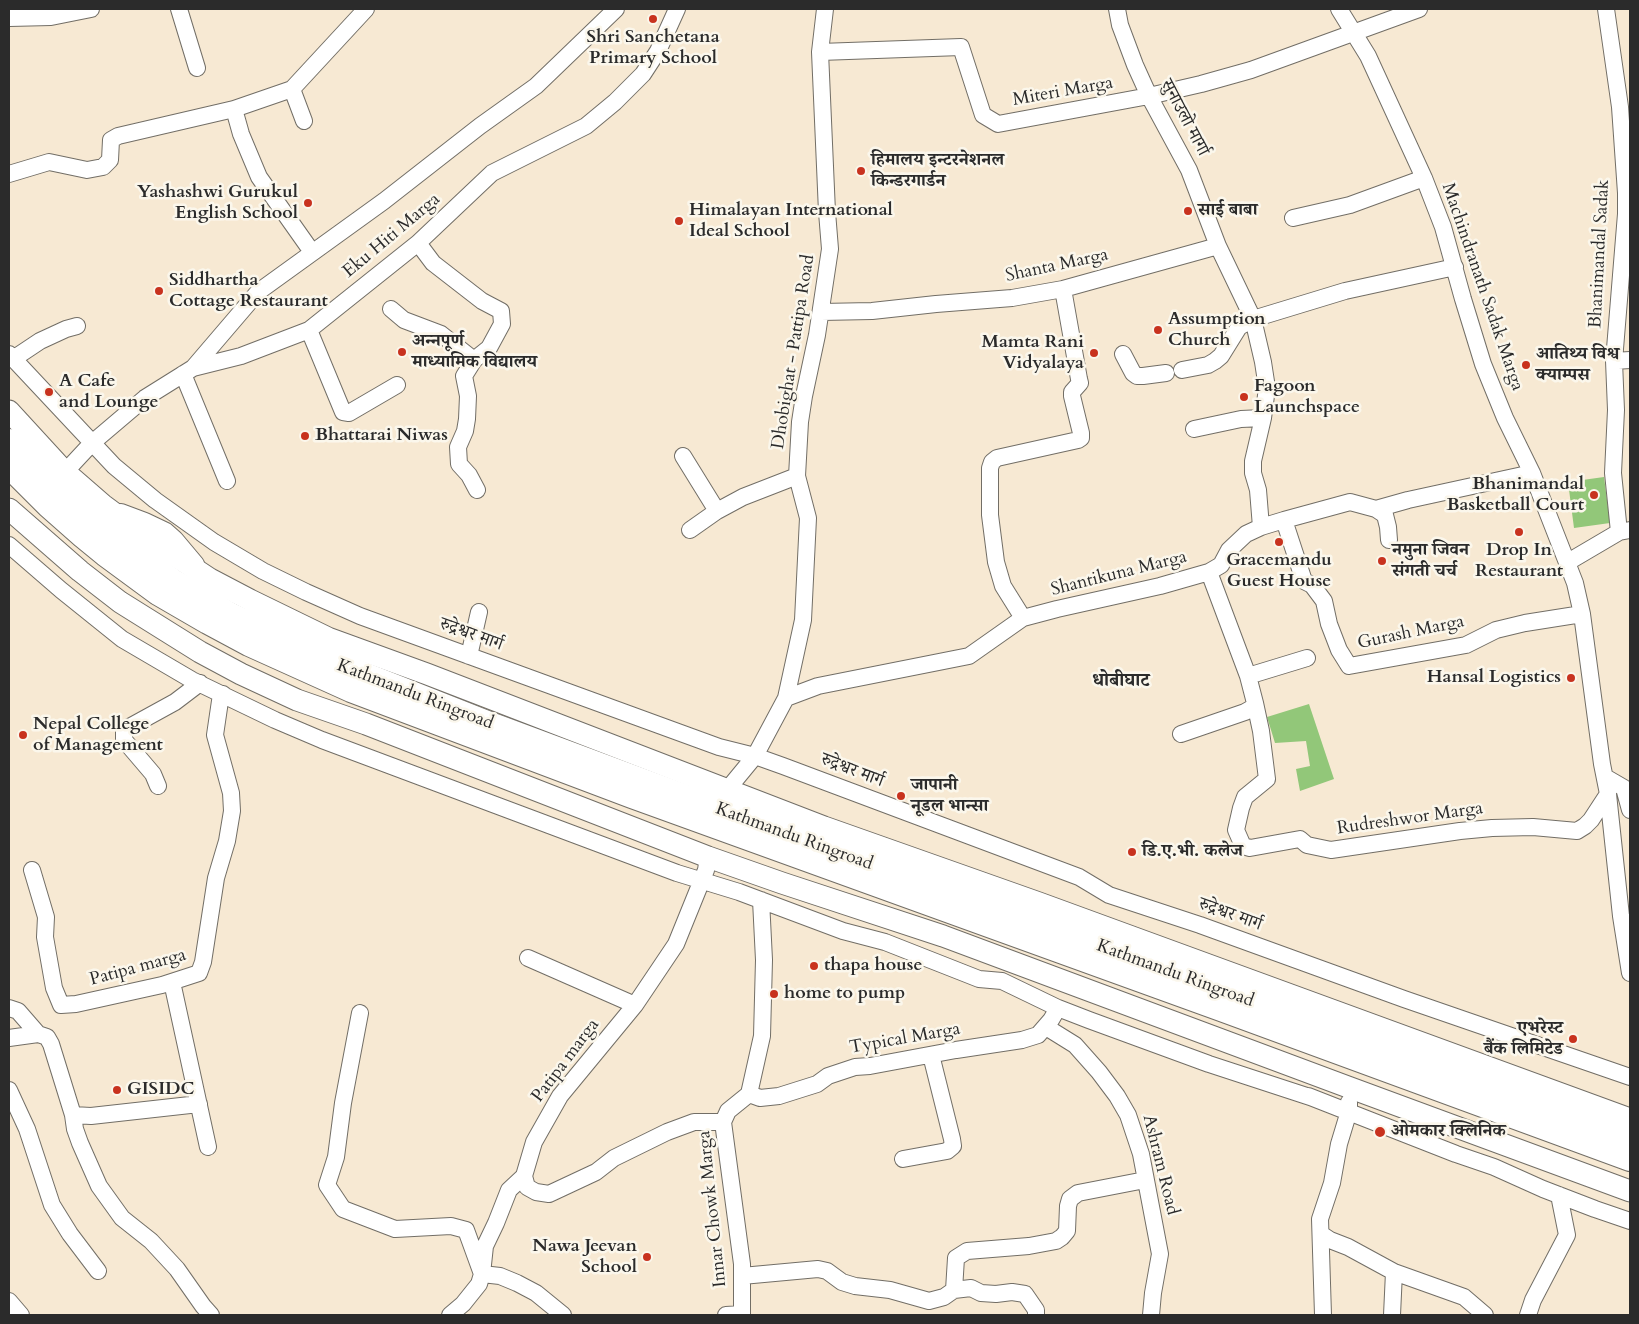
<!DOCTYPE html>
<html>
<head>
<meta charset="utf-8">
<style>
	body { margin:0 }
	#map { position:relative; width:1639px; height:1324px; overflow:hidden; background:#f7e9d3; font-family:Cardo,serif }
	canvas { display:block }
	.frame { position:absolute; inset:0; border:10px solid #2b2b2b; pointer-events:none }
</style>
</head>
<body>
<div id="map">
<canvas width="1639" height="1324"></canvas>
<div class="frame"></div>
</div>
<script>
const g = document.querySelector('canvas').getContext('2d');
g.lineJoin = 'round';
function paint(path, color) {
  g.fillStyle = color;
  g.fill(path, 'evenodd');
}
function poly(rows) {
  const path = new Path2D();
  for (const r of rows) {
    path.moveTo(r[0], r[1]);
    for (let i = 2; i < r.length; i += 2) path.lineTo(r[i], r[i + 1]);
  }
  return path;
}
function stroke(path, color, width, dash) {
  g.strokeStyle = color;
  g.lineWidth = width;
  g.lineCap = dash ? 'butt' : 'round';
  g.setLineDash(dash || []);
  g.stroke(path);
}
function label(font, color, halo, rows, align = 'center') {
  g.font = font + ' Cardo,"Noto Serif Devanagari",serif';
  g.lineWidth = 5;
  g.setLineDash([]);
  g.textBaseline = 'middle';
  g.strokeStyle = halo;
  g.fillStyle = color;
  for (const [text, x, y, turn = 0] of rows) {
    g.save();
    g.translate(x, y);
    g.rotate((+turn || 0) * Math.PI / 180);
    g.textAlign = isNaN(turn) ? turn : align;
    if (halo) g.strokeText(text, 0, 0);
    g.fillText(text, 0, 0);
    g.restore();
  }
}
paint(poly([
	[1604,477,1610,523,1574,528,1568,482],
	[1309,704,1334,779,1300,791,1296,769,1310,766,1306,741,1275,743,1267,717]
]), '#92c779');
const minor = poly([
	[179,9,197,68],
	[1117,9,1120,25,1135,65,1149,96,1189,170,1218,246],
	[1339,9,1368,56,1424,178,1443,227,1463,299,1483,364,1505,418,1532,473,1575,583,1582,614,1602,764,1608,794,1621,916,1630,973],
	[1606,9,1620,107,1626,193,1626,214,1614,361,1616,410,1613,473,1619,532],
	[9,18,51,17,91,9],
	[820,52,961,47,983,115,998,124,1149,96,1201,84,1251,70,1419,9],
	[292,89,304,121],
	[234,109,241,134,259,177,312,252],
	[9,174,49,162,87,170,103,167,110,160,111,140,118,136,234,109,292,89,366,9],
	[1293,218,1350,205,1424,178],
	[418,243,433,263,482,301,501,311,502,324,489,348,474,360,464,376,468,396,467,419,465,431,458,447,459,464,469,475,477,490],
	[391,309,404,320,441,334,474,360],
	[821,312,872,311,936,304,1012,298,1063,289,1218,246,1253,319,1263,362,1267,388,1263,418,1253,461,1253,473,1258,490,1261,527],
	[309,330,343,412,349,413,397,385],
	[9,354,114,466,155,500,214,542,263,571,306,592,360,616,719,747,755,756,783,766,1079,877,1109,895,1200,925,1404,999,1630,1077],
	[1123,354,1133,373,1137,376,1143,376,1166,373],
	[13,359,40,341,66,329,77,326],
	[1614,361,1630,360],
	[193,368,258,292,384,201,480,126,536,86,616,9],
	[1182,370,1208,365,1215,361,1221,356,1239,327,1253,319,1345,291,1455,267],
	[183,374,227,481],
	[1194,429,1241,419,1263,418],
	[683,456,717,511],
	[65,472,92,443,145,398,193,368,241,356,309,330,418,243,492,173,586,126,615,102,643,74,658,51,677,9],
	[1376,509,1385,515,1388,527,1389,540],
	[121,512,145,521,166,531,175,539,196,564],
	[1284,520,1304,581,1312,585,1324,601,1329,624,1339,650,1349,666,1466,645,1496,630,1525,623,1582,614],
	[690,530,717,511,743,497,797,476],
	[9,545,61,590,122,639,192,680,275,720,322,740,677,873,739,892,843,931,885,942,979,979,1002,981,1058,1008,1089,1020,1209,1064,1316,1099],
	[1568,562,1619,532,1630,530],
	[1023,618,1003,586,996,562,990,515,990,468,992,462,997,458,1078,440,1081,438,1081,433,1072,396,1072,392,1080,383,1079,379,1063,289],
	[469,656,479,612],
	[1248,676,1307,658],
	[786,698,803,620,808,518,797,476,800,422,804,396,817,335,830,249,827,212,820,52,825,9],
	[1255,703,1261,731,1267,779,1245,797,1241,808,1236,830,1243,846,1250,848,1300,839,1307,845,1331,850,1460,831,1492,828,1533,827,1577,831,1585,826,1591,820,1608,794],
	[1181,734,1245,712,1252,708,1255,703,1248,676,1209,572],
	[1605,777,1624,788,1630,810],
	[158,786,153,774,124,740,124,730,175,702,200,683],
	[727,790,755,756,786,698,818,686,969,656,1023,618,1057,609,1160,586,1209,572,1221,565,1229,550,1246,534,1261,527,1284,520,1350,502,1376,509,1408,500,1532,473],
	[32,870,46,917,45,937,54,988,61,1005,76,1004,162,985,199,973,203,962,216,878,227,841,232,811,231,793,215,735,220,701,223,694],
	[528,958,635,1005],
	[172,982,208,1147],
	[9,1008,18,1011,38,1034],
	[360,1013,343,1103,336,1157,327,1185,343,1209,395,1229,451,1226,466,1230,482,1274,500,1276,517,1283,536,1293,563,1315],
	[1046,1027,1075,1045,1099,1072,1117,1096,1128,1115,1141,1154,1160,1254,1153,1293,1151,1315],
	[9,1038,38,1034,47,1037,51,1044,73,1115],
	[9,1090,27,1129,52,1205,70,1234,98,1271],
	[749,1094,760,1098,779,1096,817,1084,828,1076,855,1067,870,1066,956,1050,1022,1040,1038,1035,1051,1020,1058,1008],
	[1308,1096,1456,1154,1494,1167,1543,1189,1595,1209,1630,1221],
	[199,1104,91,1116,73,1115,75,1129,80,1143,99,1186,122,1218,151,1241,177,1269,203,1306,211,1315],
	[903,1159,947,1151,953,1146,952,1139,931,1055],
	[524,1176,527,1187,536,1192,549,1194,596,1172,614,1158,667,1132,694,1122,723,1122],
	[1321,1234,1330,1240,1348,1247,1394,1272,1464,1297,1485,1315],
	[742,1276,818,1269,827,1271,842,1282,855,1286,890,1290,929,1301,944,1297,954,1290,956,1258,967,1251,1029,1246,1056,1241,1062,1237,1067,1231,1068,1206,1070,1199,1078,1193,1145,1180],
	[954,1290,971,1288,981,1293,996,1294,1012,1292,1025,1294,1036,1310,1036,1315],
	[9,1301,21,1315],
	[450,1315,463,1304,479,1284,482,1274,485,1246,496,1223,509,1190,524,1176,534,1142,560,1096,635,1005,676,944,706,870,708,857],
	[726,1315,742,1314],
	[742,1315,742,1264,723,1122,728,1111,749,1094,762,1036,764,960,761,900],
	[1323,1315,1320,1219,1332,1183,1339,1144,1349,1111,1349,1102],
	[1392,1315,1394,1272],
	[1528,1315,1533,1300,1567,1235,1559,1195]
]);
const major = poly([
	[9,411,65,472,103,505,142,534,210,579,250,600,328,638,427,674,824,827,1039,903,1630,1119],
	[9,509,80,571,120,602,200,652,241,674,297,700,366,724,708,857,782,883,943,936,1348,1087,1630,1191]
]);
const highway = poly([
	[9,441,62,495,95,525,173,581,231,615,320,657,487,723,850,858,1177,975,1630,1141],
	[9,466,49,506,83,536,105,554,158,593,208,622,249,644,351,690,632,796,1221,1009,1630,1159]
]);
stroke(minor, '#726e66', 18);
stroke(major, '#726e66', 23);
stroke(highway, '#726e66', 26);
stroke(minor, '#fff', 16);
stroke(major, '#fff', 21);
stroke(highway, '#fff', 24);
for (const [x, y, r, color] of [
	[653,19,5,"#c8321e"],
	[861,171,5,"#c8321e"],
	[308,203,5,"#c8321e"],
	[1188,211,5,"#c8321e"],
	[679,221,5,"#c8321e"],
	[159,291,5,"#c8321e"],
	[1158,330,5,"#c8321e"],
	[402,352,5,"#c8321e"],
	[1094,353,5,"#c8321e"],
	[1526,365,5,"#c8321e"],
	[49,392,5,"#c8321e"],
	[1244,397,5,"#c8321e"],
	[305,436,5,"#c8321e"],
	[1594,495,5,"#c8321e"],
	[1519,532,5,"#c8321e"],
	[1279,542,5,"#c8321e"],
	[1382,561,5,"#c8321e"],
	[1571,678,5,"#c8321e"],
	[23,735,5,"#c8321e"],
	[901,796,5,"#c8321e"],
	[1132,852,5,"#c8321e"],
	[814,966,5,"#c8321e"],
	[774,994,5,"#c8321e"],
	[1573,1039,5,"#c8321e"],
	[117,1090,5,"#c8321e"],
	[1380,1132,6,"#c8321e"],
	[647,1257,5,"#c8321e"]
]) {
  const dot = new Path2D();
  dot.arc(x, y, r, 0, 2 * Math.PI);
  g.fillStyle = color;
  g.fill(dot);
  stroke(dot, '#fbf7ec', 2);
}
label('bold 18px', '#2b2b2b', '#fbf7ec', [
	["Shri Sanchetana",653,38,"center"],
	["Primary School",653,59,"center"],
	["हिमालय इन्टरनेशनल",871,161],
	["किन्डरगार्डन",871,182],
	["Yashashwi Gurukul",298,193,"right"],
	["English School",298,214,"right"],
	["Himalayan International",689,211],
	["Ideal School",689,232],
	["साई बाबा",1198,211],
	["Siddhartha",169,281],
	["Cottage Restaurant",169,302],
	["Assumption",1168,320],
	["Church",1168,341],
	["अन्‍नपूर्ण",412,342],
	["माध्यामिक विद्यालय",412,363],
	["Mamta Rani",1084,343,"right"],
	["Vidyalaya",1084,364,"right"],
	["आतिथ्य विश्व",1536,355],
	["क्याम्पस",1536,376],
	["A Cafe",59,382],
	["and Lounge",59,403],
	["Fagoon",1254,387],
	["Launchspace",1254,408],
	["Bhattarai Niwas",315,436],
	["Bhanimandal",1584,485,"right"],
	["Basketball Court",1584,506,"right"],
	["नमुना जिवन",1392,551],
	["संगती चर्च",1392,572],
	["Drop In",1519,551,"center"],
	["Restaurant",1519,572,"center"],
	["Gracemandu",1279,561,"center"],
	["Guest House",1279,582,"center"],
	["Hansal Logistics",1561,678,"right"],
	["Nepal College",33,725],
	["of Management",33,746],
	["जापानी",911,786],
	["नूडल भान्सा",911,807],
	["डि.ए.भी. कलेज",1142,852],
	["thapa house",824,966],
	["home to pump",784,994],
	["एभरेस्ट",1563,1029,"right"],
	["बैंक लिमिटेड",1563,1050,"right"],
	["GISIDC",127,1090],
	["ओमकार क्लिनिक",1391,1132],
	["Nawa Jeevan",637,1247,"right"],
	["School",637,1268,"right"]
], 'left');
label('18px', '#2b2b2b', '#fbf7ec', [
	["Miteri Marga",1063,92,-10],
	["सुनाउलो मार्गा",1184,118,62],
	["Eku Hiti Marga",392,236,-40],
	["Bhanimandal Sadak",1600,254,-87],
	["Shanta Marga",1057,266,-12],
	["Machindranath Sadak Marga",1482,287,71],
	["Dhobighat - Pattipa Road",794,352,-81],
	["Shantikuna Marga",1119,574,-14],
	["Gurash Marga",1411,633,-12],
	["रुद्रेश्वर मार्ग",471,635,20],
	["Kathmandu Ringroad",415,695,21],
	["रुद्रेश्वर मार्ग",852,771,21],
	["Rudreshwor Marga",1410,819,-8],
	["Kathmandu Ringroad",794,837,20],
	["रुद्रेश्वर मार्ग",1230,915,20],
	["Patipa marga",138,968,-15],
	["Kathmandu Ringroad",1175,974,20],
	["Typical Marga",905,1039,-10],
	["Patipa marga",566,1061,-53],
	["Ashram Road",1160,1165,76],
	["Innar Chowk Marga",713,1209,-96]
]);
label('bold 19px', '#2b2b2b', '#fbf7ec', [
	["धोबीघाट",1121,682]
]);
</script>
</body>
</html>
